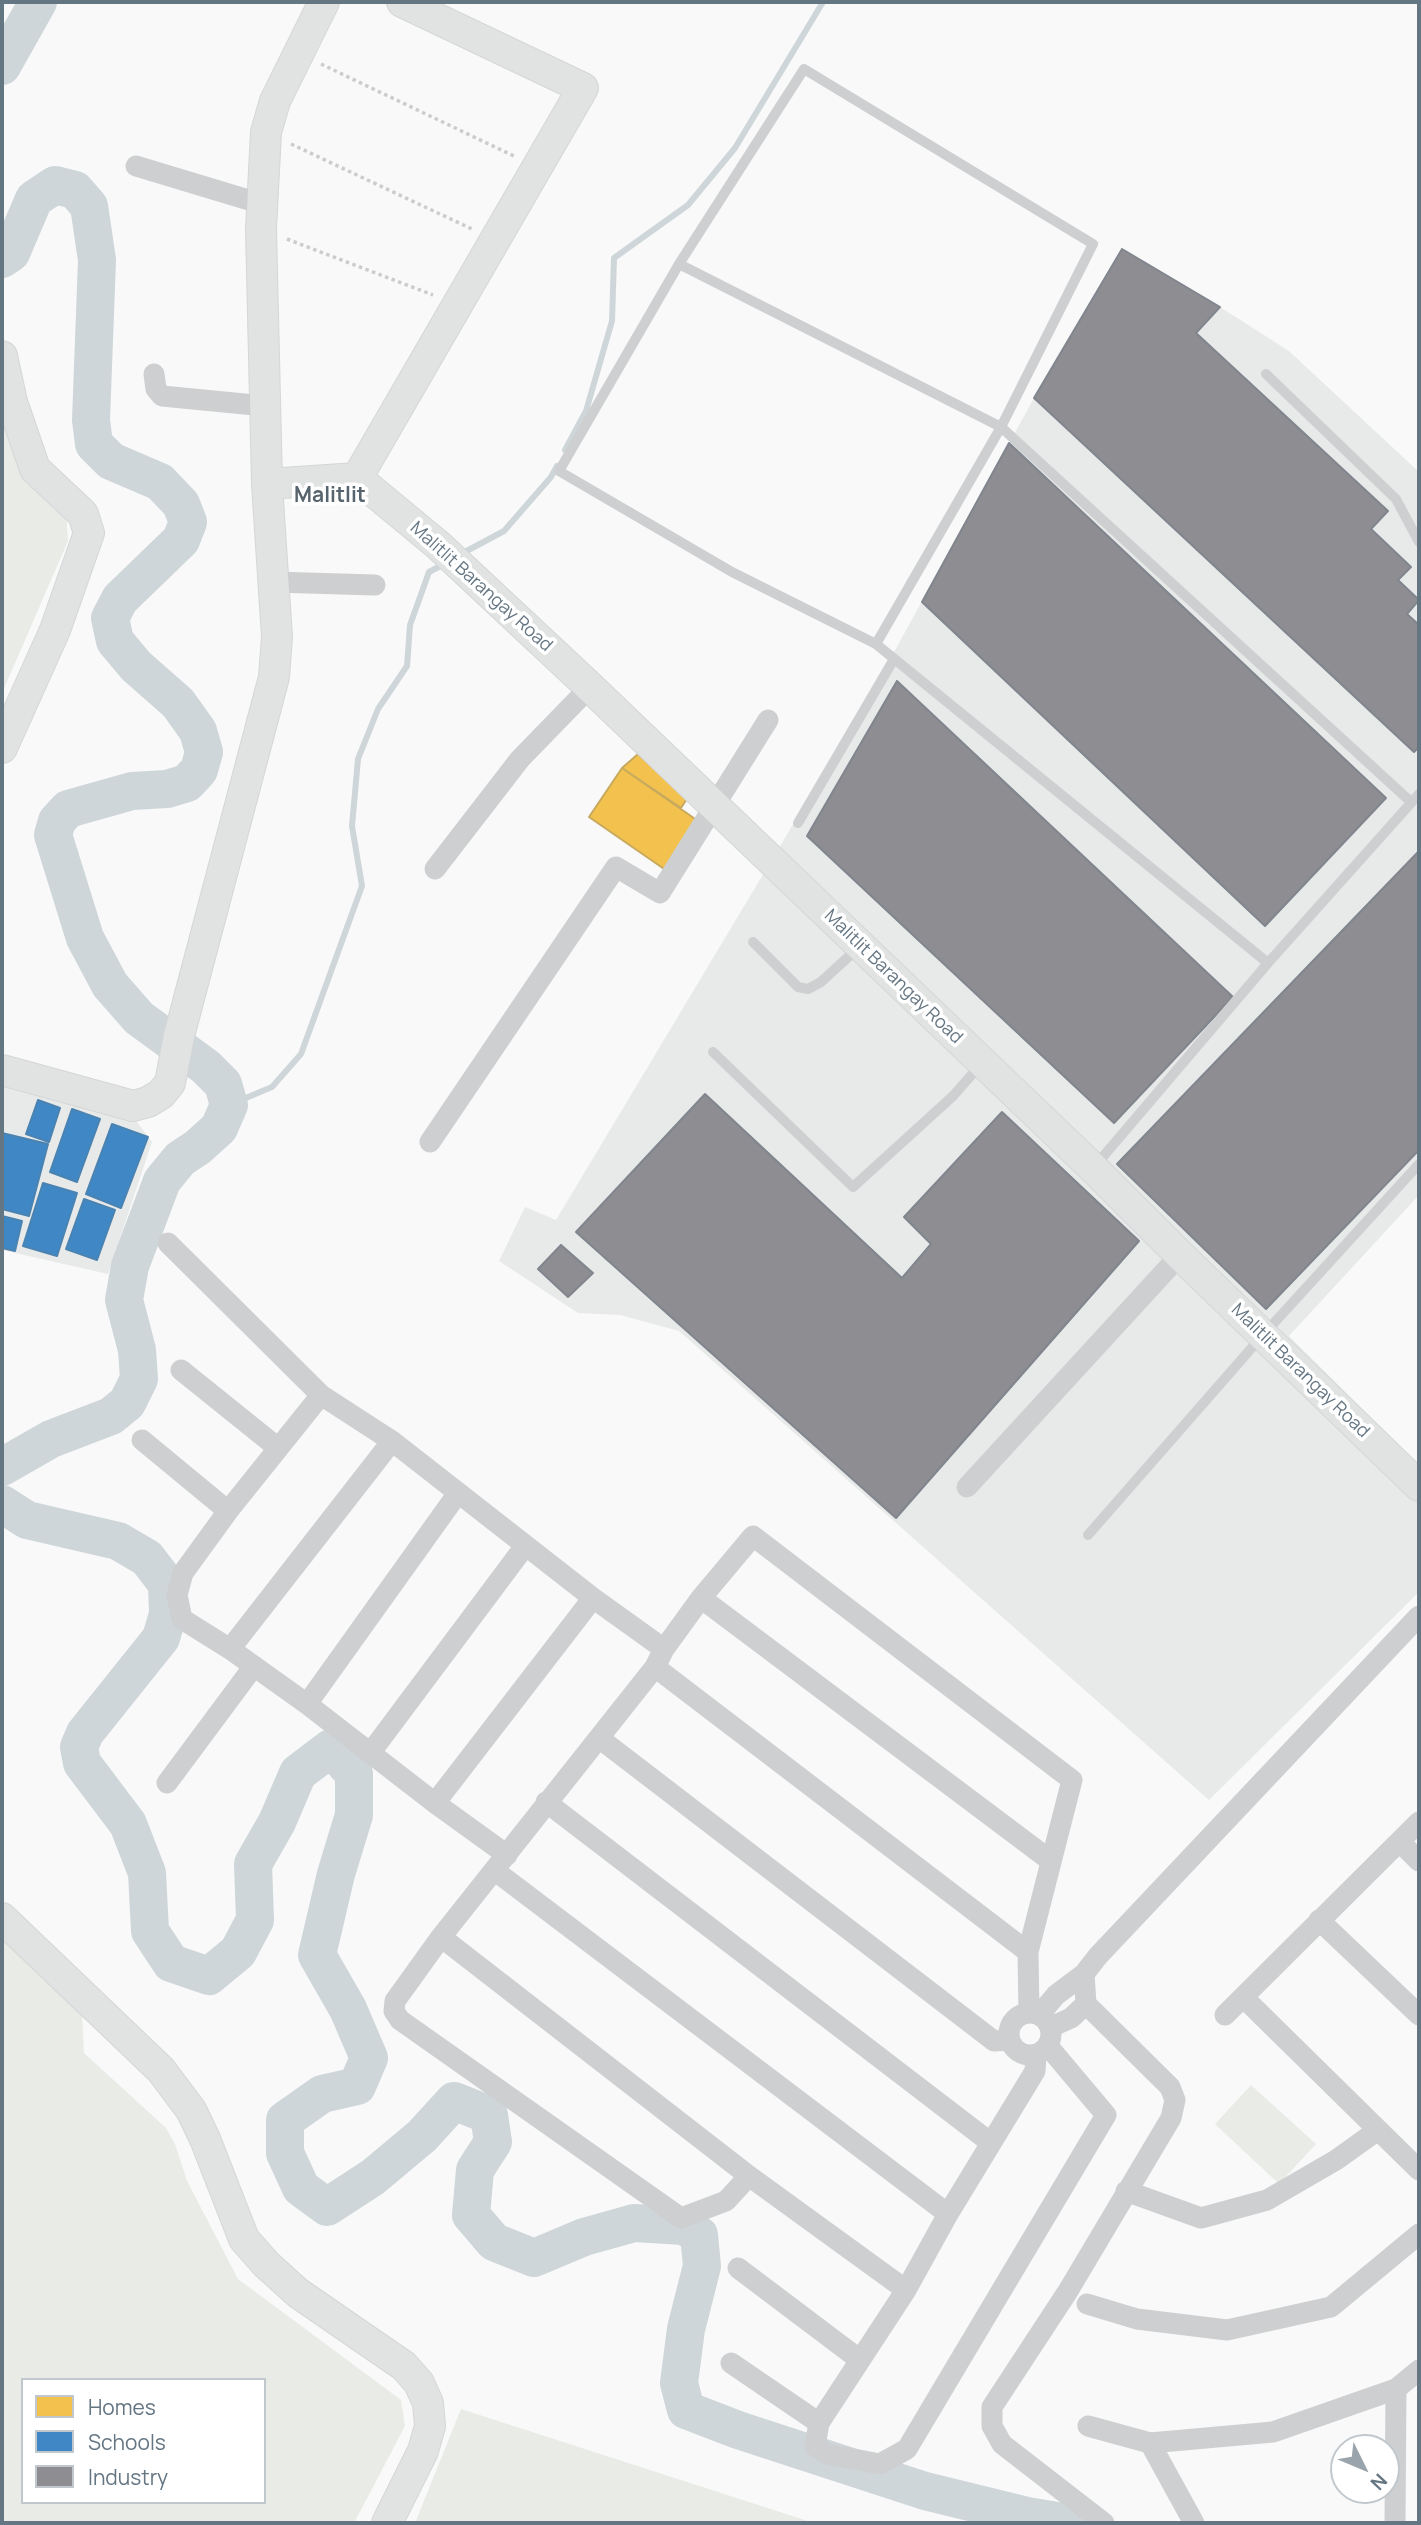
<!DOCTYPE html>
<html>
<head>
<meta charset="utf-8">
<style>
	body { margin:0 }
	#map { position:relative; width:1421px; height:2525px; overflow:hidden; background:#f9f9f9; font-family:Manrope,sans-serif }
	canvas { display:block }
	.frame { position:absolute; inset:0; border:4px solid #657683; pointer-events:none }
	.legend { position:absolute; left:21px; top:2378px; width:245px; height:126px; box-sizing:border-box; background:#fff; border:2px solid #c1c8cd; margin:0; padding:9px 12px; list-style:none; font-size:21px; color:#657683 }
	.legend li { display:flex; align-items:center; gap:14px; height:35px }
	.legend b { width:35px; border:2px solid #c1c8cd }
	.north { position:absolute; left:1330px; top:2434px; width:70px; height:70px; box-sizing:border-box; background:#fff; border:2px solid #c1c8cd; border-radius:50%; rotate:133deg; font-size:19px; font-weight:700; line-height:28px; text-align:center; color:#657683 }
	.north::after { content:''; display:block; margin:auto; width:24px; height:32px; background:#99a4ac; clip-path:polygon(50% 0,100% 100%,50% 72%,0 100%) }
</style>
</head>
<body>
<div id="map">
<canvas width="1421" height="2525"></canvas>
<div class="frame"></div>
<ul class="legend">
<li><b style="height:19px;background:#f2c14e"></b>Homes</li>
<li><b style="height:19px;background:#3f88c5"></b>Schools</li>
<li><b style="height:19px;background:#8d8d92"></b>Industry</li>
</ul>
<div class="north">N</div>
</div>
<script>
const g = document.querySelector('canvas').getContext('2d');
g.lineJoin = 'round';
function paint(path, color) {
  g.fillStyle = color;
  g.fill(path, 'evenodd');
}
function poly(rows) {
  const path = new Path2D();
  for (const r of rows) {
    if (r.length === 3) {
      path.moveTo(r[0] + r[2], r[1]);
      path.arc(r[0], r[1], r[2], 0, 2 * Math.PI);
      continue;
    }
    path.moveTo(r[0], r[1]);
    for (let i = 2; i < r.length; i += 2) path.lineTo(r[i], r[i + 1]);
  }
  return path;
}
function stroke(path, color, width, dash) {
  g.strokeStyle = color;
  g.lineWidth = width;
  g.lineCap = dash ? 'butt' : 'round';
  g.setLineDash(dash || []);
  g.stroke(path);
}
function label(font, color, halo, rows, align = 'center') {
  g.font = font + ' Manrope,sans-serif';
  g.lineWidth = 7;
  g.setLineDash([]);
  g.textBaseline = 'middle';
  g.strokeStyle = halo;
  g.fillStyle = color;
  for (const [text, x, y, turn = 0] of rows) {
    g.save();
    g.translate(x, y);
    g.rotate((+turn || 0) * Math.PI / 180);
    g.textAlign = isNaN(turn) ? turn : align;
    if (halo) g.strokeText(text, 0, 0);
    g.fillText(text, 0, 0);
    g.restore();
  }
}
paint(poly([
	[1122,249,1220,307,1289,351,1419,472,1419,1195,1289,1336,1419,1465,1419,1592,1209,1800,679,1331,620,1315,578,1313,499,1261,525,1207,556,1220,867,701,1034,398],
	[2,1074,131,1114,152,1142,108,1274,2,1250]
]), '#e8e9e9');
paint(poly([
	[2,411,66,512,68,541,2,693],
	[2,1934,82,2014,84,2053,166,2128,175,2144,187,2181,238,2279,401,2400,405,2426,354,2523,2,2523],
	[23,2380,264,2380,264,2502,23,2502],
	[1251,2085,1316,2144,1279,2184,1215,2124],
	[461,2409,814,2523,415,2523]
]), '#e8ebe6');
const homes = poly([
	[638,754,688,797,681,808,622,768,638,754],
	[622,768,701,823,667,871,589,817,622,768]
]);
paint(homes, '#f2c14e');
stroke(homes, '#c8aa5e', 2);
const schools = poly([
	[38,1100,60,1108,49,1142,26,1134,38,1100],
	[72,1109,100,1119,77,1182,50,1172,72,1109],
	[112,1124,148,1137,121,1208,86,1194,112,1124],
	[2,1133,48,1144,29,1216,2,1209,2,1133],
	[43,1183,77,1193,57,1256,23,1246,43,1183],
	[84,1199,115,1210,97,1260,66,1249,84,1199],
	[2,1216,22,1221,15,1251,2,1248,2,1216]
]);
paint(schools, '#3f88c5');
stroke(schools, '#4a83b1', 2);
const industry = poly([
	[1122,249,1220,307,1196,333,1388,511,1371,529,1411,567,1398,580,1419,600,1407,614,1419,625,1419,747,1414,752,1034,398,1122,249],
	[1009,443,1386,798,1265,926,922,602,1009,443],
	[897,681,1233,997,1114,1123,807,836,897,681],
	[1419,851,1419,1150,1266,1309,1117,1164,1419,851],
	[705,1094,902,1278,931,1244,904,1217,1002,1112,1139,1241,896,1518,576,1232,705,1094],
	[561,1245,593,1273,568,1297,538,1269,561,1245]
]);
paint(industry, '#8d8d92');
stroke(industry, '#81868e', 2);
stroke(poly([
	[565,450,586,411,612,321,614,258,688,205,735,148,823,2],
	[461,554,504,531,551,477,557,466],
	[229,1105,272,1087,301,1054,362,886,352,826,358,759,378,709,407,666,410,625,429,572,446,563]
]), '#ced6d9', 6);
stroke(poly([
	[2,66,38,2],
	[2,259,11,253,34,199,55,185,75,190,89,206,97,260,91,420,94,444,111,461,160,482,181,504,188,522,181,540,120,599,110,618,115,641,136,666,178,703,198,731,204,752,199,770,187,783,167,789,132,791,68,809,57,821,53,835,85,938,110,985,139,1018,206,1067,223,1084,229,1105,219,1128,198,1147,180,1159,162,1181,130,1266,124,1300,137,1350,139,1379,127,1403,111,1416,51,1439,2,1467],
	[2,1504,27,1520,118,1541,147,1558,167,1584,168,1614,161,1638,85,1733,79,1747,82,1763,128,1824,147,1873,150,1931,171,1963,209,1976,238,1952,255,1920,253,1864,277,1822,298,1773,331,1748,354,1774,354,1815,336,1874,317,1955,348,2009,369,2058,357,2086,322,2094,285,2120,285,2153,301,2188,327,2207,373,2177,422,2136,454,2101,489,2115,493,2142,475,2170,471,2215,494,2242,534,2258,584,2237,634,2223,684,2226,699,2235,702,2266,686,2329,679,2383,686,2410,738,2430,925,2491,1027,2516,1069,2523]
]), '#ced6d9', 38);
const secondary = poly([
	[2,356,12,402,35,469,83,514,89,533,55,630,2,748],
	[357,478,438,545,590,687,1093,1168,1180,1255,1419,1486],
	[357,478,583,88,402,2],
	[267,484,357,478],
	[2,1070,133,1106,148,1102,161,1094,170,1083,179,1036,274,677,277,637,267,484,261,229,266,132,275,101,324,2],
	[2,1918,161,2070,191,2110,205,2139,244,2239,266,2264,298,2293,404,2366,419,2383,428,2403,430,2426,423,2451,387,2523]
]);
stroke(secondary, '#d5d6d7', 32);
stroke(poly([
	[321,64,516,157],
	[291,144,474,230],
	[287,239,433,295]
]), '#cbcccd', 3.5, [3.5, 3.5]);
stroke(poly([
	[804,69,1093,244,1001,427,876,644,732,572,559,471,679,264,804,69],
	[679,264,1001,427,1411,802],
	[1266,374,1396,499,1419,542],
	[876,644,1268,963],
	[798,823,894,659],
	[753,942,798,987,808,989,821,982,858,948],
	[713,1052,853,1187,953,1096,982,1063],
	[1095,1166,1268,963,1419,794],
	[1088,1535,1263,1335,1419,1164]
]), '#cecfd0', 10);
stroke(poly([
	[136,166,262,204],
	[154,374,156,389,162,396,265,406],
	[273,582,375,585],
	[435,869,520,759,590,687],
	[430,1142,616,867,660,893,768,720],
	[168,1243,321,1395,392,1441,593,1598,664,1649],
	[181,1370,278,1448],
	[321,1395,228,1511,183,1573,177,1595,182,1619,230,1649,307,1704,435,1803,507,1855],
	[142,1440,228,1511],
	[967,1487,1180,1255],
	[701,1598,1051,1861],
	[230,1649,392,1441],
	[655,1667,1028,1952],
	[307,1704,458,1493],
	[599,1738,994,2041,1010,2040],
	[371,1752,525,1546],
	[167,1783,254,1666],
	[546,1802,991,2143],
	[435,1803,593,1598],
	[1400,1842,1419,1861],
	[494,1870,948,2214],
	[1319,1920,1419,2015],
	[441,1937,749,2176,906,2290],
	[1244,1998,1419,2170],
	[1030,2034,21],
	[1040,2014,1056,1995,1084,1974],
	[1225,2015,1419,1822],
	[1051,2027,1071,2018,1086,2004],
	[1036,2055,1035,2071,948,2214,906,2290,819,2423,815,2446,827,2454,880,2464,907,2449,1106,2115,1048,2046],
	[749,2176,726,2201,681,2218,400,2020,394,2011,395,2001,441,1937,655,1667,664,1649,701,1598,753,1536,1072,1780,1028,1952,1029,2013],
	[1126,2191,1201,2218,1267,2200,1336,2160,1378,2130],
	[738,2268,860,2360],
	[1087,2304,1137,2319,1227,2330,1331,2307,1419,2234],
	[731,2363,819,2423],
	[1088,2426,1150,2443,1273,2432,1396,2389,1419,2370],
	[1150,2443,1194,2523],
	[1104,2523,1002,2444,992,2426,992,2407,1068,2291,1171,2118,1175,2100,1170,2087,1086,2004,1084,1974,1098,1956,1419,1616],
	[1395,2523,1396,2389]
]), '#cecfd0', 21);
stroke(secondary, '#e1e2e2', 30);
label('18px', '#657683', '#fff', [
	["Malitlit Barangay Road",481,587,42],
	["Malitlit Barangay Road",893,977,44],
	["Malitlit Barangay Road",1300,1371,44]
]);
label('bold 21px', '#57646e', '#fff', [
	["Malitlit",330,496]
]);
</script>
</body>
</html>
